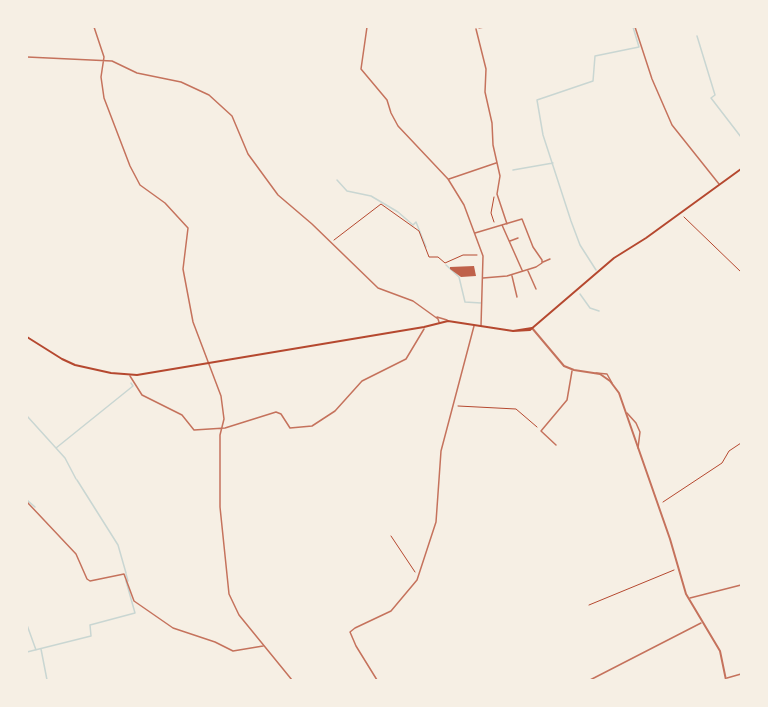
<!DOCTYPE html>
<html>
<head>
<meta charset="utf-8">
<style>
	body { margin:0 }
	#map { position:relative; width:768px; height:707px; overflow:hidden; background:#f6efe4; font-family:Raleway,sans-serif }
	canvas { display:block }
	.frame { position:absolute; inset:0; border:28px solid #f6efe4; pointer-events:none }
</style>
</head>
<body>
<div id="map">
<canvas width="768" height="707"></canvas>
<div class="frame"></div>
</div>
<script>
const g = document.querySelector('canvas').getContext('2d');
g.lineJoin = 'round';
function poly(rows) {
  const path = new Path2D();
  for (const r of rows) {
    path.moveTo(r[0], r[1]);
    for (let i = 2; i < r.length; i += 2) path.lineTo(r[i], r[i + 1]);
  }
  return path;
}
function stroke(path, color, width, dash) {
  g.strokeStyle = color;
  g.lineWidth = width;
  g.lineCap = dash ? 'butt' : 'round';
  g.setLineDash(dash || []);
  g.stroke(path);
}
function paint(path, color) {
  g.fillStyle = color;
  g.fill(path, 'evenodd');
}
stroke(poly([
	[697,36,715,95,711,98,741,137],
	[513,170,553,163],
	[337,180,347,191,371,196,398,212,413,225,416,222,426,247],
	[446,265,459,277,465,302,481,303],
	[596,270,580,245,571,221,543,135,537,100,593,81,595,56,639,47,633,27],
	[580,294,590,308,599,311],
	[27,416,65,458,76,479],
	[56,448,133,386,131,383],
	[77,480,118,545,126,573],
	[27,500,35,507],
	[126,574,128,581],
	[27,625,36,650],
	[41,649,47,680],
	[27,652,91,636,90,625,135,613,126,581]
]), '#c9d6d2', 1.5);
paint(poly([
	[474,266,476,276,461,277,450,269,450,267]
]), '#bf614a');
stroke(poly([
	[479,28,487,27],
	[684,217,741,272],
	[494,222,491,213,494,197],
	[334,240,381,204,419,231,429,257,438,257,445,263,463,255,477,255],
	[458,406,516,409,537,427],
	[663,502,722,463,729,451,741,443],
	[391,536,415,572],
	[589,605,674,570]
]), '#b5482f', 1);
stroke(poly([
	[94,27,104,57,101,77,104,98,130,166,140,185,165,203,188,228,183,269,193,322,221,396,224,419,220,435,220,507,229,594,239,615,292,680],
	[367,27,361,69,387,100,391,113,398,126,448,179,464,205,483,256,481,326],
	[635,27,652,79,672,125,719,184],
	[476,29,486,69,485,92,492,123,493,145,500,176,497,194,507,224],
	[27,57,112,61,137,73,181,82,209,95,232,116,248,154,278,195,312,224,378,288,413,301,438,319,439,322],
	[449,179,496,163],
	[502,225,522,270],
	[475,233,522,219,533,247,542,260,542,263,536,267,507,276,483,278],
	[510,241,518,238],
	[543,262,550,259],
	[528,271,536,289],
	[512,276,517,297],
	[437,317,447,320],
	[596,373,607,374,612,383],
	[130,376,142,395,182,415,194,430,225,428,276,412,281,414,290,428,312,426,335,411,362,381,406,359,424,329],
	[627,413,636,423,640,432,638,448],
	[556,445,541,431,567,400,572,371],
	[27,502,76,554,87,579,90,581,124,574,134,601,173,628,215,642,233,651,263,646],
	[690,598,741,585],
	[727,678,741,674],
	[377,680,356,646,350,632,355,628,391,611,417,580,436,522,441,451,474,326],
	[590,680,701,623]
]), '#c5725c', 1.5);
stroke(poly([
	[532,328,564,366,574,370,600,374,610,381,619,393,670,539,686,594,720,651,726,680]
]), '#c5725c', 2);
stroke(poly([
	[532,328,513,331,530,330,614,258,646,238,741,169],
	[27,337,62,359,75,365,111,373,137,375,424,327,448,321,513,331]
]), '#b5482f', 2);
</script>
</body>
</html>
